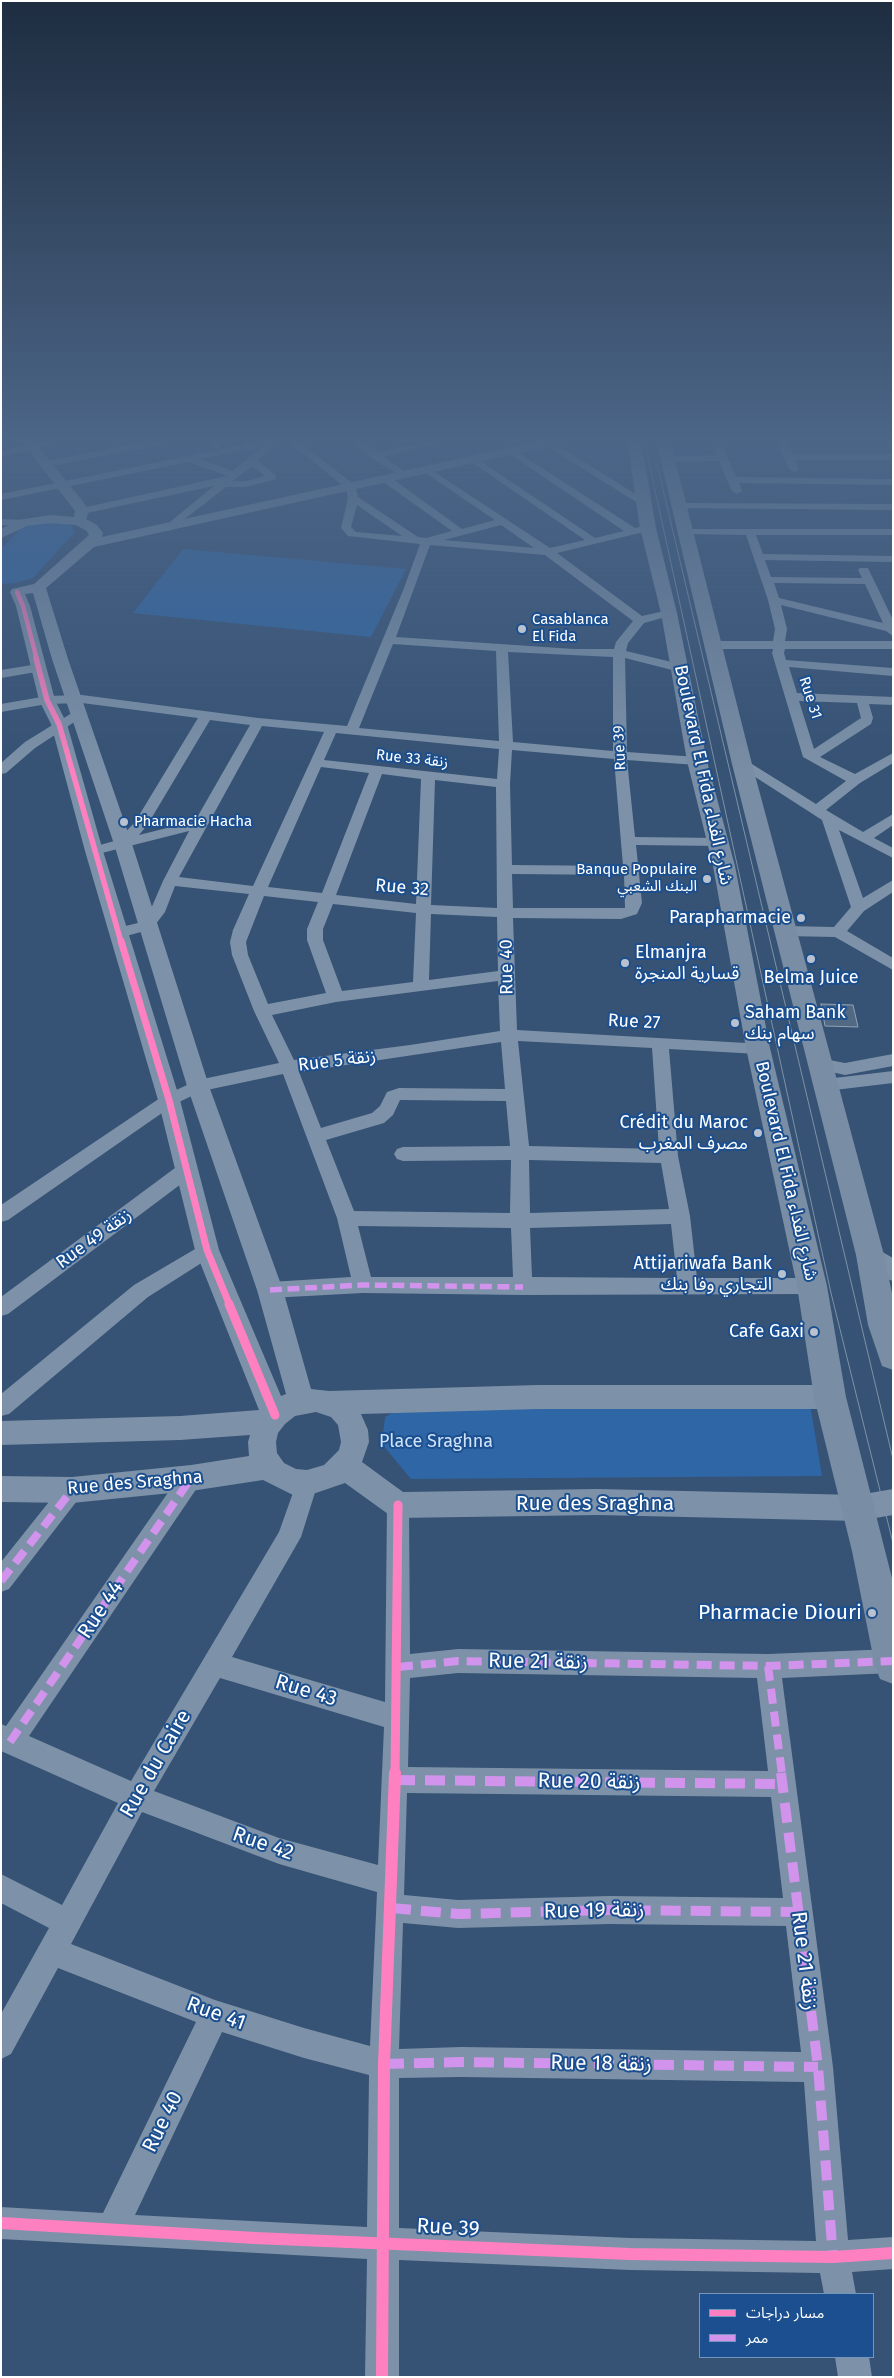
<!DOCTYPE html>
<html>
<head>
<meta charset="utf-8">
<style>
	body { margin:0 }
	#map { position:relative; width:894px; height:2378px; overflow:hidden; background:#365274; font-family:"Fira Sans","Noto Sans Arabic",sans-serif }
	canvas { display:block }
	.frame { position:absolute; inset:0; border:2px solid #fff; pointer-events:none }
	.legend { position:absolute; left:699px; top:2293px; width:175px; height:65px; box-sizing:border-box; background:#1b4f8f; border:1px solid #7695bc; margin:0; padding:6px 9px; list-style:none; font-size:15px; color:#fff }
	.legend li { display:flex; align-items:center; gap:10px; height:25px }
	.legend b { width:25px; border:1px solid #7695bc }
</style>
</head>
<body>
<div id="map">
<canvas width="894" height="2378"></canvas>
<div class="frame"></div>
<ul class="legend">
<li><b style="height:6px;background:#ff80c0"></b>مسار دراجات</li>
<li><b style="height:6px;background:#d193ec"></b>ممر</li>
</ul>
</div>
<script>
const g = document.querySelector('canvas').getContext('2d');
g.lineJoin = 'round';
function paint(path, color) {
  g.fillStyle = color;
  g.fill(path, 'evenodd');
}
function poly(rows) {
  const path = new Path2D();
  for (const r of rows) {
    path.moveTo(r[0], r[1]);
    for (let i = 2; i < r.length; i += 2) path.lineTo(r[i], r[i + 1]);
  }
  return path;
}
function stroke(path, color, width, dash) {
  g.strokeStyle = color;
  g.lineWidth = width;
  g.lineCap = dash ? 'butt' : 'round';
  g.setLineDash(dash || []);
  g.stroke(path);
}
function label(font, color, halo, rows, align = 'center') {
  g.font = font + ' "Fira Sans","Noto Sans Arabic",sans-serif';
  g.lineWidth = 4;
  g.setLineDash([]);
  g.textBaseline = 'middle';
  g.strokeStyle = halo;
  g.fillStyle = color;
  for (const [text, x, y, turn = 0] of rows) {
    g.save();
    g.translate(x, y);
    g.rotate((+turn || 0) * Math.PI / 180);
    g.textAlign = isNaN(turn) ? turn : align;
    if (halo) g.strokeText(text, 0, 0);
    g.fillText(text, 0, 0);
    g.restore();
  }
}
paint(poly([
	[45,521,71,525,75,532,33,578,15,583,1,584,1,549,20,529],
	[183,549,406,569,371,637,133,613],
	[810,1404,822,1476,411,1479,382,1444,385,1417,404,1406]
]), '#2f66a5');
const building = poly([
	[821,1004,853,1005,858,1027,825,1026,821,1004]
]);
paint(building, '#526984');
stroke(building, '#92a2b6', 1);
paint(poly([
	[47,440,61,440,37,449,1,457,1,451,47,440],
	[155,440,174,440,169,443,46,467,41,464,46,461,155,440],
	[267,440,286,440,275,444,258,461,276,475,276,479,246,487,226,487,169,531,164,528,165,526,214,486,82,514,77,511,82,508,227,476,189,462,1,500,1,494,267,440],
	[261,447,233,471,200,459,261,447],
	[252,466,265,476,246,481,233,481,252,466],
	[286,440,297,440,355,485,358,497,418,537,426,538,452,531,382,481,382,477,390,477,462,529,495,520,424,472,422,470,427,467,550,548,585,540,470,461,468,459,473,456,595,538,624,531,508,453,506,451,511,448,635,528,648,525,653,528,652,530,557,553,642,616,669,610,675,613,673,615,644,623,628,643,626,651,684,665,686,668,680,672,625,658,627,752,697,757,704,761,697,765,627,760,635,837,718,838,725,842,718,846,636,845,642,903,637,914,621,919,513,918,517,1030,764,1044,766,1048,764,1052,758,1054,669,1049,678,1156,690,1216,697,1278,812,1278,819,1280,822,1286,819,1292,812,1294,523,1295,363,1293,270,1298,263,1296,260,1290,263,1284,270,1282,351,1277,337,1218,283,1074,202,1091,175,1104,8,1220,1,1222,1,1205,163,1096,198,1080,279,1063,254,1011,232,955,230,942,233,930,249,894,175,886,165,912,152,929,119,938,113,937,111,933,113,929,142,922,150,911,163,881,189,831,94,855,87,851,89,848,118,840,135,822,198,718,82,703,47,704,1,712,1,704,47,696,82,695,258,718,347,726,404,588,420,544,348,536,341,528,348,498,346,488,286,440],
	[357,505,402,536,356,532,351,527,357,505],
	[501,525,534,548,444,540,501,525],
	[430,545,545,555,633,621,616,642,614,649,574,649,396,637,430,545],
	[393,644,496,651,499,741,359,728,393,644],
	[508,652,613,657,613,751,513,742,508,652],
	[210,720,250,725,195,821,139,835,148,824,210,720],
	[262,726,324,732,253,886,179,877,262,726],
	[336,733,499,749,497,779,324,760,336,733],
	[512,750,614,759,623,866,512,865,510,784,512,750],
	[321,767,369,773,322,893,268,887,321,767],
	[382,774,421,779,416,904,336,895,382,774],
	[435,780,496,787,497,908,431,905,435,780],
	[512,874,624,875,625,908,513,908,512,874],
	[264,896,318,902,307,929,307,940,326,993,268,1004,248,955,246,942,264,896],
	[333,904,416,913,413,982,342,991,323,940,323,929,333,904],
	[431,914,497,917,498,971,429,980,431,914],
	[498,981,500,1031,410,1045,294,1060,272,1015,336,1002,498,981],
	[518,1041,652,1048,659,1149,529,1146,518,1041],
	[501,1042,505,1089,399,1088,387,1092,380,1106,372,1113,321,1128,299,1072,501,1042],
	[400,1100,506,1101,510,1146,403,1147,397,1149,394,1154,397,1159,403,1161,511,1160,510,1213,354,1211,326,1140,384,1123,393,1115,400,1100],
	[529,1160,661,1163,669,1209,530,1213,529,1160],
	[671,1224,677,1278,532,1277,530,1228,671,1224],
	[358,1226,511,1228,513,1277,371,1277,358,1226],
	[348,440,359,440,377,452,433,440,450,440,384,457,407,473,407,477,404,478,371,458,348,440],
	[537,440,549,440,650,503,641,505,537,440],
	[710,440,720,440,736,477,893,479,893,485,739,483,742,491,737,494,732,491,719,461,667,462,662,459,667,456,717,455,710,440],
	[777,440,787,440,793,454,893,454,893,460,795,460,799,469,794,472,789,469,777,440],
	[679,503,893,504,893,510,675,508,674,506,679,503],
	[1,519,24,520,29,523,24,526,1,525,1,519],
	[686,529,893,529,893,535,756,535,763,554,893,556,893,562,765,560,771,577,862,578,858,570,860,568,868,568,893,620,893,636,886,631,781,605,787,629,785,641,893,641,893,649,785,649,784,653,786,660,893,668,893,676,789,667,797,693,893,697,893,705,869,704,873,718,871,724,820,757,855,774,893,753,893,763,860,783,826,810,863,832,893,814,893,825,874,838,893,848,893,858,839,830,863,898,893,880,893,892,864,911,847,931,893,958,893,970,835,937,785,936,777,931,785,926,834,927,851,907,822,820,735,764,742,760,747,761,816,804,846,781,803,757,772,653,773,649,715,649,709,645,715,641,773,641,775,629,768,600,746,535,682,534,681,532,686,529],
	[774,583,865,584,883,623,779,598,774,583],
	[799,701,857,703,861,718,814,749,799,701],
	[38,664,42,665,44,668,42,671,1,678,1,670,38,664],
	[80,708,86,712,85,715,35,748,6,773,1,774,1,763,25,742,80,708],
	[893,1054,893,1066,845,1075,813,1068,810,1064,813,1060,819,1058,845,1063,893,1054],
	[893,1071,893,1083,826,1091,820,1089,817,1085,820,1081,826,1079,893,1071],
	[186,1163,193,1165,195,1170,193,1175,8,1314,1,1316,1,1297,179,1165,186,1163],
	[207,1242,214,1245,217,1250,214,1255,148,1297,9,1414,1,1416,1,1394,134,1285,207,1242],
	[191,1468,199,1471,202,1478,199,1485,29,1736,131,1781,279,1532,299,1476,307,1473,315,1476,318,1483,301,1537,232,1657,385,1702,387,1505,390,1498,398,1494,406,1498,409,1505,410,1654,458,1649,768,1654,893,1649,892,1673,782,1678,833,2067,848,2240,893,2237,893,2269,852,2272,856,2294,824,2294,820,2273,630,2270,399,2260,399,2377,365,2377,367,2259,1,2239,1,2207,103,2213,196,2022,58,1968,11,2054,1,2059,1,2014,49,1928,1,1903,1,1874,62,1905,118,1803,1,1751,1,1724,6,1726,183,1471,191,1468],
	[458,1673,757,1678,768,1771,408,1767,410,1678,458,1673],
	[220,1678,384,1727,378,1865,279,1838,154,1791,220,1678],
	[407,1793,771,1797,783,1898,610,1896,458,1900,404,1895,407,1793],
	[142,1812,279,1864,377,1892,370,2046,304,2028,215,2000,71,1944,142,1812],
	[403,1923,458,1928,610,1924,786,1926,801,2052,461,2047,399,2049,403,1923],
	[222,2032,304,2058,369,2075,367,2227,135,2215,222,2032],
	[461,2077,804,2082,816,2241,630,2238,399,2228,399,2078,461,2077],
	[72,1480,80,1483,83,1490,80,1497,9,1589,1,1592,1,1562,64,1483,72,1480],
	[835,2357,869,2357,872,2377,838,2377,835,2357]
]), '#7d92a8');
paint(poly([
	[21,440,33,440,81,499,89,511,86,519,97,525,103,533,102,537,544,440,566,440,560,444,94,547,46,588,68,659,132,844,209,1086,283,1290,311,1389,329,1391,538,1385,830,1385,840,1389,844,1397,840,1405,830,1409,538,1409,361,1414,368,1430,369,1442,362,1462,403,1492,598,1489,858,1495,893,1489,893,1515,858,1521,598,1515,398,1518,388,1514,345,1483,307,1496,293,1495,263,1480,191,1491,72,1503,1,1502,1,1476,72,1477,191,1465,249,1456,248,1442,250,1435,180,1440,1,1445,1,1421,180,1416,259,1410,195,1250,158,1100,85,851,51,724,39,700,16,606,10,592,12,589,34,584,89,535,87,531,76,525,50,523,27,526,1,538,1,529,19,520,50,515,74,517,75,511,21,440],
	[33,593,52,659,114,844,187,1086,257,1290,286,1394,281,1396,219,1250,180,1100,103,851,67,724,55,700,30,606,25,594,33,593],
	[316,1412,331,1417,338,1425,341,1442,339,1450,324,1465,307,1470,296,1469,284,1463,277,1453,276,1442,278,1433,285,1424,295,1416,316,1412],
	[886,440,893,440,893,446,889,445,886,440],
	[870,1245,893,1258,893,1281,884,1278,861,1262,858,1255,861,1248,870,1245]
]), '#7d92a8');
paint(poly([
	[627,440,641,440,656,528,677,613,707,761,735,866,770,1048,827,1286,846,1397,893,1582,893,1684,880,1679,875,1666,852,1551,814,1397,797,1286,746,1048,713,866,687,761,661,613,640,528,627,440],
	[656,440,670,440,752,764,884,1255,893,1298,893,1370,882,1366,868,1325,856,1255,732,764,656,440]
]), '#798da4');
stroke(poly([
	[644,440,831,1293,893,1543],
	[657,464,893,1459]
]), '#7e92a7', 1);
stroke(poly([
	[244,440,251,446],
	[214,443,222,452]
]), '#d193ec', 4, [7, 4]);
stroke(poly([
	[270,1290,363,1285,523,1287]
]), '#d193ec', 5.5, [12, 5.5]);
stroke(poly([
	[1,1581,72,1490],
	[768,1666,782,1774],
	[398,1667,458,1661,768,1666,892,1661],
	[10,1742,191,1478]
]), '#d193ec', 8, [15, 8]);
stroke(poly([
	[781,1773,818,2067,833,2257],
	[395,1780,783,1784],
	[391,1908,458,1914,610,1910,798,1912],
	[384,2064,461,2062,818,2067]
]), '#d193ec', 10, [20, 10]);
stroke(poly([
	[17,592,23,606,37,660]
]), '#ff80c0', 4.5);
stroke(poly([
	[36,658,47,700,59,724,121,942]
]), '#ff80c0', 5.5);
stroke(poly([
	[121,941,169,1100,207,1250,230,1306]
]), '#ff80c0', 7);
stroke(poly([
	[229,1304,275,1415],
	[395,1774,398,1505]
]), '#ff80c0', 9);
stroke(poly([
	[1,2223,255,2238,630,2254,833,2257,893,2253],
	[382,2377,384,2064,395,1773]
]), '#ff80c0', 12);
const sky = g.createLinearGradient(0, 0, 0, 773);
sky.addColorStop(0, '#1e2d40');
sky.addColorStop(0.57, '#4c6688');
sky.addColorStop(1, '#4c668800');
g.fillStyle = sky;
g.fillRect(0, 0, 894, 773);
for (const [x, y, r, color] of [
	[522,629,5,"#b9c2ce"],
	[124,822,5,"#b9c2ce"],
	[707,879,5,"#b9c2ce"],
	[801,918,5,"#b9c2ce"],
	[811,959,5,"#b9c2ce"],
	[625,963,5,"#b9c2ce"],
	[735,1023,5,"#b9c2ce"],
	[758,1133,5,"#b9c2ce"],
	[782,1274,5,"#b9c2ce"],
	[814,1332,5,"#b9c2ce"],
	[872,1613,5,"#b9c2ce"]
]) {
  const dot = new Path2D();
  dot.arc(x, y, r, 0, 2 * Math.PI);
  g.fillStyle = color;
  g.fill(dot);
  stroke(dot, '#1b4f8f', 2);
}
label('15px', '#fff', '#1b4f8f', [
	["Casablanca",532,620],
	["El Fida",532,637],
	["Pharmacie Hacha",134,822],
	["Banque Populaire",697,870,"right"],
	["البنك الشعبي",697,887,"right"]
], 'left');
label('15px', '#fff', '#1b4f8f', [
	["Rue 31",810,698,72],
	["Rue 39",620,748,-93],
	["Rue 33 زنقة",412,759,6]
]);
label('18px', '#fff', '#1b4f8f', [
	["Boulevard El Fida شارع الفداء",703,775,78],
	["Rue 32",402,888,5],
	["Rue 40",507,967,-91],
	["Rue 27",634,1022,3],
	["Rue 5 زنقة",337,1061,-7],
	["Boulevard El Fida شارع الفداء",786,1171,77],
	["Rue 49 زنقة",94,1239,-36],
	["Rue des Sraghna",135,1483,-5]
]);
label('18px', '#fff', '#1b4f8f', [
	["Parapharmacie",791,918],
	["Elmanjra",635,953,"left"],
	["قسارية المنجرة",635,974,"left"],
	["Belma Juice",811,978,"center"],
	["Saham Bank",745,1013,"left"],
	["سهام بنك",745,1034,"left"],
	["Crédit du Maroc",748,1123],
	["مصرف المغرب",748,1144],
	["Attijariwafa Bank",772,1264],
	["التجاري وفا بنك",772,1285],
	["Cafe Gaxi",804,1332]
], 'right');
label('18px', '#cfe3fa', '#1b4f8f', [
	["Place Sraghna",436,1442]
]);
label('21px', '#fff', '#1b4f8f', [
	["Rue des Sraghna",595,1504],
	["Rue 44",101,1610,-56],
	["Rue 21 زنقة",538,1662,1],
	["Rue 43",306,1691,17],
	["Rue du Caire",156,1764,-60],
	["Rue 20 زنقة",589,1782,1],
	["Rue 42",263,1844,19],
	["Rue 19 زنقة",594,1911,-1],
	["Rue 21 زنقة",804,1961,83],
	["Rue 41",216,2014,20],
	["Rue 18 زنقة",601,2064,1],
	["Rue 40",163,2122,-64],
	["Rue 39",448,2228,3]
]);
label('21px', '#fff', '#1b4f8f', [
	["Pharmacie Diouri",862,1613]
], 'right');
</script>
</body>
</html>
